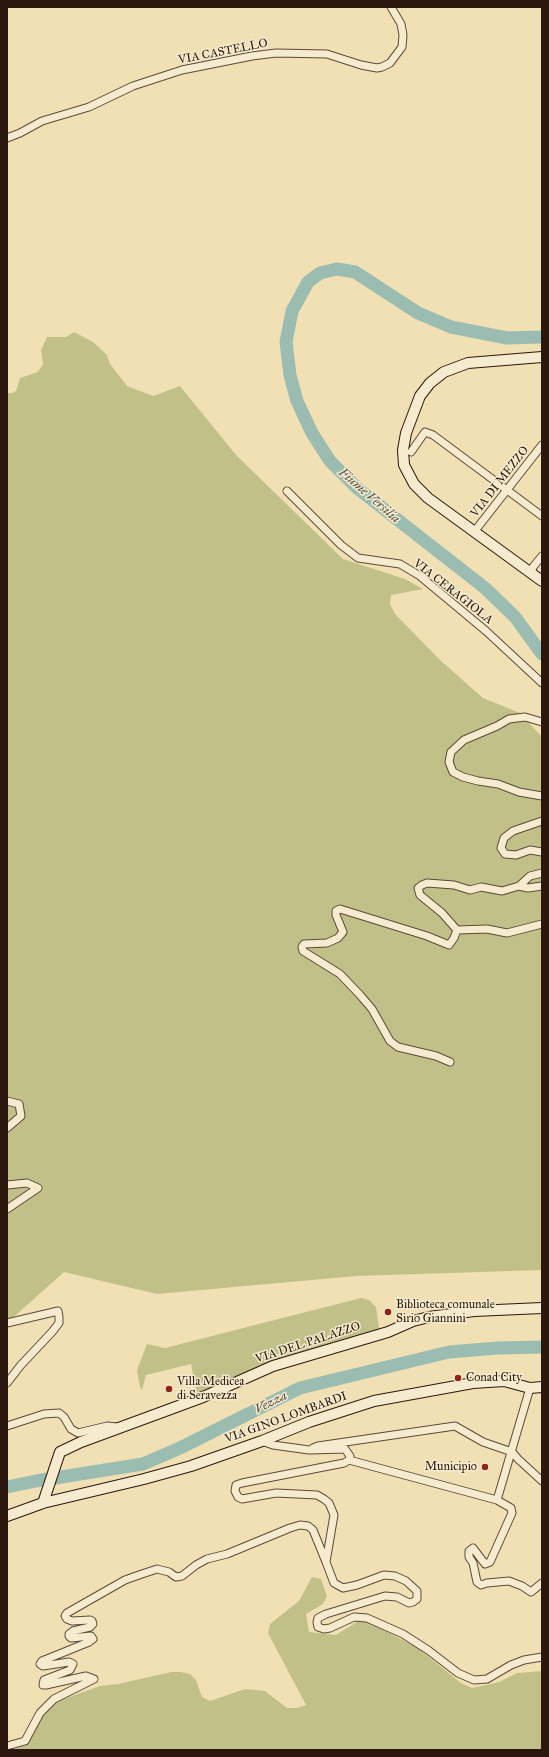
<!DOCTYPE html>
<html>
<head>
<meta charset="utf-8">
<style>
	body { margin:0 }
	#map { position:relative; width:549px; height:1757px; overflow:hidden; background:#f1e0b4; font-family:"IM FELL Great Primer",serif }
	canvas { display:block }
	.frame { position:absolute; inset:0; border:8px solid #2b170e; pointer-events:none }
</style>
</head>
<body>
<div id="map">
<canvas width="549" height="1757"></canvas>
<div class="frame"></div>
</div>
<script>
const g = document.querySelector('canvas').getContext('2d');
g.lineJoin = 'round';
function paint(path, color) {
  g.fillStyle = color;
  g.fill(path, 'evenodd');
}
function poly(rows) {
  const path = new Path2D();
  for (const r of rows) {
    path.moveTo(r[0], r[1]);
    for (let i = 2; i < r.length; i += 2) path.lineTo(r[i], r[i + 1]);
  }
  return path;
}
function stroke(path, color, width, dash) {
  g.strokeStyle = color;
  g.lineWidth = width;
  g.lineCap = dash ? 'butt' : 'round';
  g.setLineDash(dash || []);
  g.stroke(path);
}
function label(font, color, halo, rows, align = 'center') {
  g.font = font + ' "IM FELL Great Primer",serif';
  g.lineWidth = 3;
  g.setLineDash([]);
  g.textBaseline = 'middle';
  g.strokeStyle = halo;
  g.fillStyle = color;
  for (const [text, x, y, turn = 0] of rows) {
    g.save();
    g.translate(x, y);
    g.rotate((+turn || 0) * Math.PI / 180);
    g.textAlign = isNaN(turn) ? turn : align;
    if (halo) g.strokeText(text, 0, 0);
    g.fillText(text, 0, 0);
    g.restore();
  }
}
paint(poly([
	[74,332,93,342,107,355,110,364,127,386,153,396,180,386,236,455,343,559,405,579,423,589,391,595,390,604,395,614,440,660,483,698,520,713,542,737,542,1270,356,1276,157,1294,64,1272,7,1323,7,393,12,393,16,391,20,378,38,372,43,364,41,350,47,337,66,337],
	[361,1298,369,1300,376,1307,379,1328,376,1331,269,1363,197,1394,191,1364,146,1375,142,1390,140,1387,137,1370,147,1344,165,1348],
	[312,1577,321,1579,327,1596,323,1604,306,1614,309,1632,336,1635,360,1620,374,1625,416,1647,461,1683,472,1688,499,1682,517,1673,542,1671,542,1750,12,1750,27,1745,44,1714,58,1701,100,1686,118,1684,171,1672,181,1672,190,1674,196,1680,202,1697,210,1701,245,1689,265,1691,287,1708,297,1708,306,1705,268,1633,270,1624,299,1601]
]), '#c1c088');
stroke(poly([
	[542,337,507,338,451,327,418,313,355,272,337,269,320,273,308,282,292,311,286,342,290,375,297,401,312,433,330,461,357,488,485,588,515,617,542,654],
	[7,1487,36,1481,143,1464,180,1448,300,1388,449,1352,498,1348,542,1347]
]), '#9bbdb1', 13);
const street = poly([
	[7,138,20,133,42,121,89,107,133,86,182,70,252,56,276,53,327,54,361,65,377,68,382,67,390,63,402,47,403,35,401,24,391,7],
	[411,452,425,432,433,435,542,516],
	[287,491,341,545,358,558,400,564,420,576,486,631,542,683],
	[474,532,542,445],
	[531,573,533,567,542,556],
	[542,722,525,717,509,719,497,726,464,740,451,752,449,762,453,772,463,777,478,781,498,784,519,792,542,796],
	[542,821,513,831,504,838,501,848,505,854,516,855,530,850,542,852],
	[519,886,528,888,542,886],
	[457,930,442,913,420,895,418,888,422,885,427,883,454,885,470,890,481,887,502,891,519,886,530,876,542,873],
	[457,930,487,929,507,933,542,924],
	[450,1062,436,1056,398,1047,390,1041,372,1009,360,995,340,974,303,951,302,947,304,944,327,943,338,938,343,932,336,915,336,911,340,909,427,936,449,945,454,938,457,930],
	[7,1101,19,1104,21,1116,7,1128],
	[7,1185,27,1183,38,1188,7,1209],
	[7,1323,58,1311,59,1317,59,1323,52,1332,21,1365,7,1383],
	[7,1426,44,1414,59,1413,64,1417,71,1429,78,1433,107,1426,117,1427],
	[262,1441,273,1445,309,1450,345,1449,350,1456,349,1460,344,1463,242,1483,236,1485,235,1491,238,1497,242,1499,276,1493,317,1495,324,1499,329,1503,334,1515,326,1562,334,1583,343,1588,357,1585,384,1575,395,1576,406,1581,417,1591,417,1599,413,1602,409,1603,397,1597,385,1596,326,1614,318,1618,317,1622,318,1627,324,1629,330,1628,354,1617,367,1618,403,1634,428,1650,458,1673,474,1680,487,1679,511,1665,524,1660,542,1657],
	[313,1448,318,1446,455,1426,483,1442,512,1452,518,1459,542,1481],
	[349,1460,497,1500,511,1508,512,1513,490,1562,485,1564,473,1548,469,1551,469,1557,473,1563,477,1582,481,1585,487,1583,509,1581,522,1586,531,1592,542,1583],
	[497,1500,530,1388],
	[7,1746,25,1741,40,1713,54,1699,94,1679,86,1676,46,1685,43,1685,44,1680,70,1670,73,1664,69,1662,43,1666,40,1664,42,1661,89,1642,93,1639,91,1636,71,1638,69,1636,69,1634,73,1631,90,1627,93,1624,92,1621,90,1620,72,1621,67,1619,65,1616,67,1613,125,1580,139,1575,157,1569,169,1572,176,1577,182,1576,196,1565,207,1559,227,1554,290,1528,300,1525,308,1526,313,1530,326,1562]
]);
const secondary = poly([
	[542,357,468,363,444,372,430,383,420,396,406,433,403,450,404,465,414,484,428,498,542,581],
	[43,1503,60,1452,81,1442,203,1397,273,1366,388,1332,413,1321,429,1317,474,1311,542,1308],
	[7,1516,43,1503,144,1479,191,1466,262,1441,309,1422,374,1401,473,1383,504,1381,530,1388,542,1387]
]);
stroke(street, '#5c4938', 9);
stroke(secondary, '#2b170e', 12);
stroke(street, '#f6ebce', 7);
stroke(secondary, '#f6ebce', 10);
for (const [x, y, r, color] of [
	[388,1312,4,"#8f2418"],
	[458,1378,4,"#8f2418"],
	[169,1389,4,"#8f2418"],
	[485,1467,4,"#8f2418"]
]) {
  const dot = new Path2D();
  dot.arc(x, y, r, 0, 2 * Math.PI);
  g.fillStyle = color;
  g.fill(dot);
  stroke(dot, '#f6ebce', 1.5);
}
label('12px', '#2b170e', '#f6ebce', [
	["VIA CASTELLO",223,52,-11],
	["VIA DI MEZZO",500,482,-52],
	["VIA CERAGIOLA",453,592,38],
	["VIA DEL PALAZZO",308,1343,-18],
	["VIA GINO LOMBARDI",286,1418,-20]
]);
label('12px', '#2b170e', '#f6ebce', [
	["Biblioteca comunale",396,1305],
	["Sirio Giannini",396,1319],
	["Conad City",466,1378],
	["Villa Medicea",177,1382],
	["di Seravezza",177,1396],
	["Municipio",477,1467,"right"]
], 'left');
label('italic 13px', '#525147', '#f6ebce', [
	["Fiume Versilia",369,496,41],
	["Vezza",271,1403,-27]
]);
</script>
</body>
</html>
